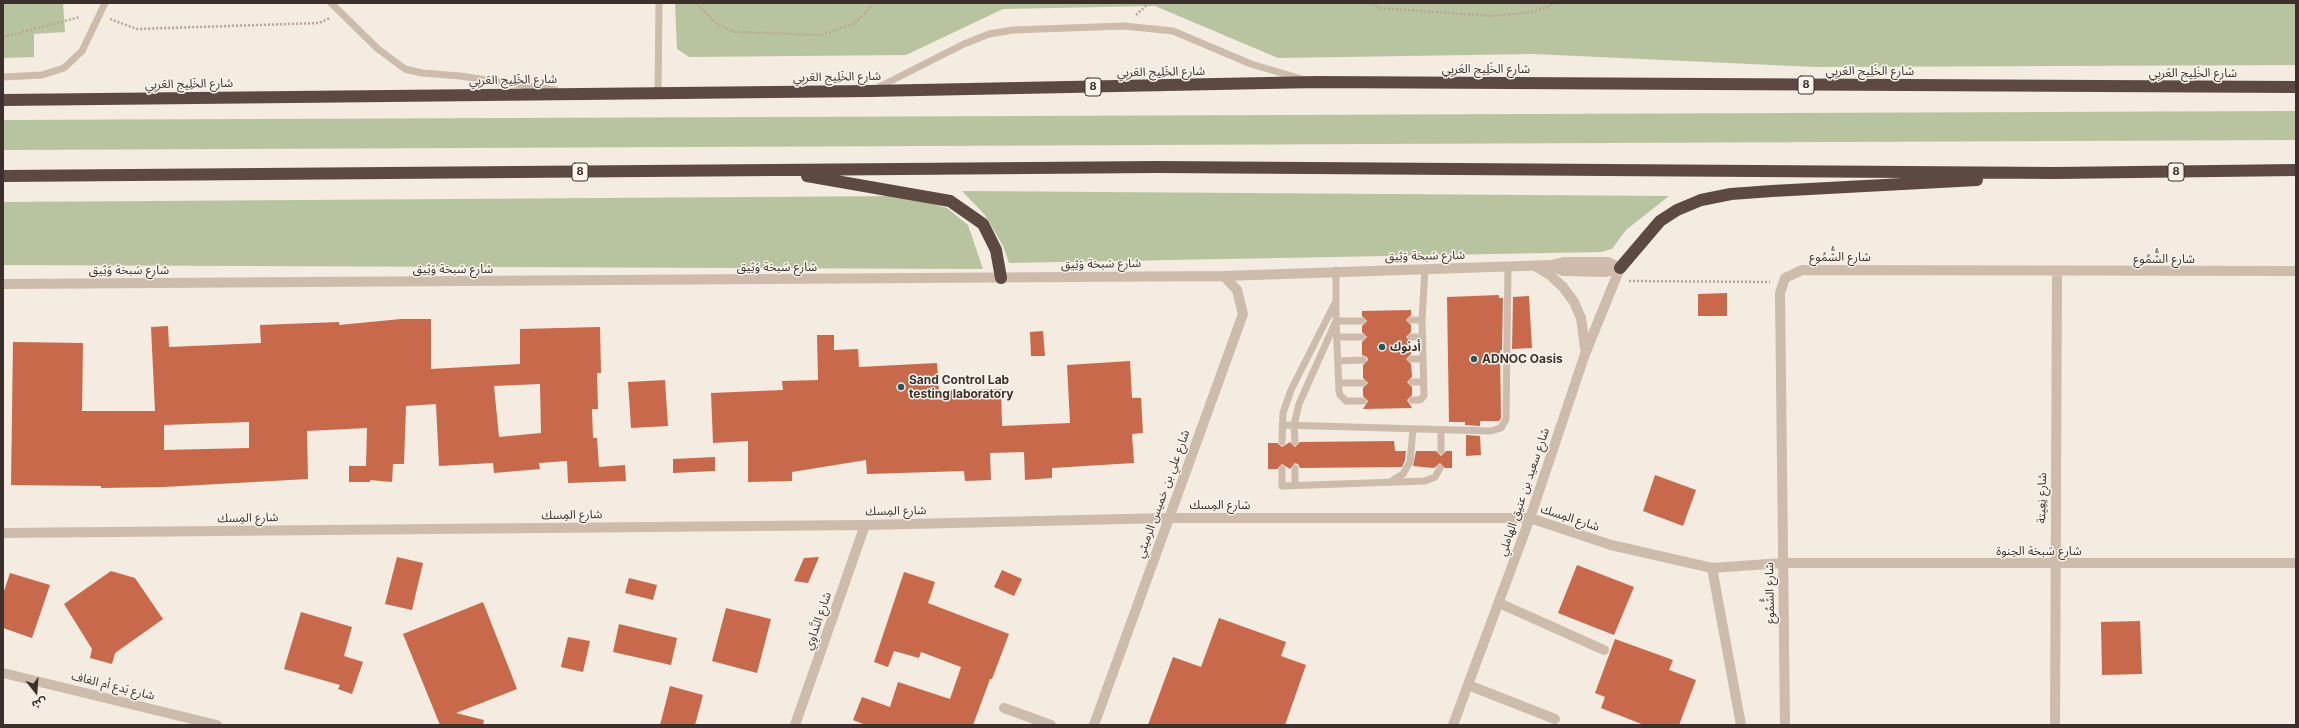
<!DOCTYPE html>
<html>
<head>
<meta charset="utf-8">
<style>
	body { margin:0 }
	#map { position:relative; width:2299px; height:728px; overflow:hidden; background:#f4ebe1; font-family:Inter,"Noto Sans Arabic",sans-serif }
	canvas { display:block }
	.frame { position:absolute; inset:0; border:4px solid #3b302b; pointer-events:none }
	.north { position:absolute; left:16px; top:672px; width:40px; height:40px; -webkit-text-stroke:3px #fbf5ee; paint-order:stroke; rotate:163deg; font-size:11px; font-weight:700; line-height:16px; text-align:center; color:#3b302b }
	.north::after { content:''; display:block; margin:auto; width:14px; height:18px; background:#3b302b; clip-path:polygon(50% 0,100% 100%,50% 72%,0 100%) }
</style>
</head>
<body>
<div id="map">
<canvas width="2299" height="728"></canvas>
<div class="frame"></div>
<div class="north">ش</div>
</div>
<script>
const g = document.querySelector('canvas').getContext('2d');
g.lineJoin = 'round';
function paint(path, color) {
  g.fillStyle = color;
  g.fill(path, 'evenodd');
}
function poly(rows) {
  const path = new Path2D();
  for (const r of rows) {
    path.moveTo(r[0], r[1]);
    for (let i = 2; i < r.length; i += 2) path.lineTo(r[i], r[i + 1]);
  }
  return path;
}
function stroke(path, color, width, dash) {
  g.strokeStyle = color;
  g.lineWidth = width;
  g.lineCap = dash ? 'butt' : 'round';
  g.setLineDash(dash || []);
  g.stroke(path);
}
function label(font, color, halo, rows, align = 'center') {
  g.font = font + ' Inter,"Noto Sans Arabic",sans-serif';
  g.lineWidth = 3;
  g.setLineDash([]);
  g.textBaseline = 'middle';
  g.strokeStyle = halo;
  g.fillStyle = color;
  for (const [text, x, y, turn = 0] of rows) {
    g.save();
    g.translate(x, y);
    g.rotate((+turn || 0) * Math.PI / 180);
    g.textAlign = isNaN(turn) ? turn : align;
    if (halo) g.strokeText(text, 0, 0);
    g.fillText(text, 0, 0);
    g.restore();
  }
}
paint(poly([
	[3,3,63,3,65,32,34,34,34,57,3,58],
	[675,3,2296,3,2296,65,1815,67,1534,54,1278,58,1155,6,1003,9,906,55,689,57,677,49],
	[2296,111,2296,140,3,150,3,120],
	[962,191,1669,196,1626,230,1612,249,1601,252,1009,263,1003,246,985,215],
	[903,196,947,208,968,225,983,269,3,265,3,202]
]), '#b8c4a0');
paint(poly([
	[1727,293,1727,316,1698,316,1698,294],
	[1499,295,1499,298,1503,298,1502,350,1500,350,1501,418,1499,421,1480,421,1480,426,1465,425,1465,422,1449,422,1447,297],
	[1529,296,1532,348,1512,349,1513,297],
	[1411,310,1411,315,1406,320,1411,325,1411,332,1406,337,1411,342,1411,354,1406,359,1411,364,1412,377,1407,382,1412,387,1412,395,1407,400,1412,408,1363,409,1368,401,1363,396,1363,388,1368,383,1363,378,1363,365,1368,360,1367,357,1362,355,1362,342,1367,337,1362,332,1362,326,1367,321,1362,316,1362,311],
	[401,319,431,319,431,369,520,364,520,329,600,327,601,373,597,373,598,409,592,409,593,438,597,438,599,467,625,465,626,481,568,483,567,461,539,463,540,469,494,473,493,463,439,466,436,404,406,406,404,464,393,464,392,482,370,480,370,482,349,482,349,466,366,466,367,428,307,431,308,479,164,487,101,488,101,486,11,485,13,342,83,343,82,411,155,411,151,327,168,326,169,347,261,343,260,325,339,322,339,325],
	[540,384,541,433,499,437,494,386],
	[249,422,249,448,164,450,164,425],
	[1043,331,1045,356,1031,356,1030,332],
	[817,335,834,335,834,350,858,349,859,367,937,363,939,391,1001,389,1002,426,1070,423,1067,365,1130,361,1132,398,1141,398,1143,433,1132,434,1134,463,1052,468,1052,478,1025,480,1024,452,990,453,991,480,965,481,964,471,867,474,866,460,792,472,792,481,748,482,748,441,713,443,711,393,783,390,782,381,818,380],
	[665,380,668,426,631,428,628,382],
	[1466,435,1480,436,1481,455,1466,456],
	[1394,441,1395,451,1406,451,1405,460,1402,467,1300,468,1298,464,1295,463,1290,469,1282,464,1277,469,1268,469,1268,443,1277,443,1282,447,1290,442,1295,447,1300,442],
	[1416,451,1436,451,1441,456,1446,451,1452,451,1452,468,1445,468,1440,463,1434,468,1413,466],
	[715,457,715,471,673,473,673,459],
	[1655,475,1696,490,1683,526,1643,511],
	[397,557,423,563,412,610,385,604],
	[819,557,808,583,794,581,804,558],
	[1577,565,1634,587,1614,635,1558,613],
	[1002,570,1022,579,1014,596,994,587],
	[111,571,135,578,163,619,115,653,112,664,90,658,92,649,64,604],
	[904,572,935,582,928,603,1009,634,992,679,990,679,973,725,866,725,853,720,862,697,890,707,898,682,950,699,961,667,921,652,919,658,894,651,888,667,874,662],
	[10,573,50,585,32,638,3,628,3,594],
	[629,578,657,585,653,600,625,593],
	[483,602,517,689,456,713,484,720,483,725,440,725,403,634],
	[726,608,771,619,757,673,712,661],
	[301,612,352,627,344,656,363,662,352,694,338,689,340,685,284,669],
	[1219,618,1286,642,1281,656,1306,665,1285,725,1148,725,1173,657,1201,667],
	[2140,621,2142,674,2102,675,2101,622],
	[619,624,677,638,671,665,613,652],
	[568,637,590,641,583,672,561,667],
	[1615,639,1673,660,1669,670,1696,680,1679,725,1644,725,1601,708,1605,697,1595,693],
	[670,686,703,695,695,725,660,725]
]), '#c8694b');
stroke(poly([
	[696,3,718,25,735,32,822,35,855,23,868,10,873,3],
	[1369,3,1380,8,1492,16,1532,12,1558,3],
	[1136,15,1149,3],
	[110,19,137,29,319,23,330,18],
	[3,37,80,17],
	[1629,281,1770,282]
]), '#b9a596', 2.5, [2, 2]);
stroke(poly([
	[331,3,378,49,405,69,422,73,460,76,555,90],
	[3,77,42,75,64,68,82,51,105,3],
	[875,89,964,44,989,34,1013,30,1124,26,1173,31,1251,64,1302,79],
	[658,93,659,3],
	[1336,270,1336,321,1339,391,1340,395,1346,401,1363,401],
	[1411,320,1422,320],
	[1337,337,1362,337],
	[1411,337,1423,337],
	[1411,359,1423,359],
	[1338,361,1363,360],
	[1412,382,1424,382],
	[1339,383,1363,383],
	[1412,400,1420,400,1424,396,1422,320,1425,269],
	[1282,425,1491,431,1501,428,1506,419,1508,267],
	[1282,442,1283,413,1291,390,1336,301],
	[1295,442,1294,425,1299,404,1336,321,1362,321],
	[1441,451,1441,430],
	[1295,468,1295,485],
	[1282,469,1282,486,1425,481,1435,477,1440,468],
	[1393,480,1403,474,1410,462,1413,429]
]), '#cdbbac', 7);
stroke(poly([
	[1535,266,1550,275,1563,287,1574,302,1581,318,1585,348],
	[3,284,1224,276,1551,265,1564,262,1608,262,1620,268,1606,272,1563,271,1551,265],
	[3,533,865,525,1168,518,1530,518,1611,545,1712,568,1782,563,2296,563],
	[1712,568,1741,725],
	[1499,603,1604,650],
	[3,673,217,725],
	[1468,685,1555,719],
	[1004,708,1051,725],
	[795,725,865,525],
	[1094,725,1243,314,1237,290,1224,276],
	[1453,725,1530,518,1585,354,1620,268],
	[1785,725,1780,293,1785,278,1802,270,2296,271],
	[2055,725,2057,272]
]), '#cdbbac', 10);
stroke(poly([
	[3,100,870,91,1316,82,2296,87],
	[3,176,1157,167,2055,173,2296,170],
	[807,176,950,201,983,224,996,250,1001,278],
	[1620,268,1660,221,1677,210,1701,200,1731,194,1772,191,1977,180]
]), '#5c4a42', 12);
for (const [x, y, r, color] of [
	[1382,347,4,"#1f5a5e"],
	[1474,359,4,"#1f5a5e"],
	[901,387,4,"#1f5a5e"]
]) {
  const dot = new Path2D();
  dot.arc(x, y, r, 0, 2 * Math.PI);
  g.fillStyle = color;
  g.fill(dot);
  stroke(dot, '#fbf5ee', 1.5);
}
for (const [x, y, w] of [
	[1806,85,16],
	[1093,87,16],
	[580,172,16],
	[2176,172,16]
]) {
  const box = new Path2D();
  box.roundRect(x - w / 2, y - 9, w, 18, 3);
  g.fillStyle = '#fbf5ee';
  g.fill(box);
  stroke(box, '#3b302b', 1);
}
label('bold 11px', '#3b302b', null, [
	["8",1806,85],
	["8",1093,87],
	["8",580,172],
	["8",2176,172]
]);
label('12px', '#3b302b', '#fbf5ee', [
	["شارع الخَلِيج العَربِي",1486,69],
	["شارع الخَلِيج العَربِي",1870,71],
	["شارع الخَلِيج العَربِي",1161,72,-1],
	["شارع الخَلِيج العَربِي",2193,73],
	["شارع الخَلِيج العَربِي",837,77,-1],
	["شارع الخَلِيج العَربِي",513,80,-1],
	["شارع الخَلِيج العَربِي",189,84,-1],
	["شارع سَبخة وَثِيق",1425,256,-1],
	["شارع الشُّمُوع",1840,257],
	["شارع الشُّمُوع",2164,259],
	["شارع سَبخة وَثِيق",1101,264,-1],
	["شارع سَبخة وَثِيق",777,267],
	["شارع سَبخة وَثِيق",453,269],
	["شارع سَبخة وَثِيق",129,270],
	["شارع سعيد بن عتيق الهاملي",1524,492,-71],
	["شارع علي بن خميس الرميثي",1163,494,-70],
	["شارع نِعِيتة",2042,498,-89],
	["شارع المِسك",1220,505],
	["شارع المِسك",896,511,-1],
	["شارع المِسك",572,515,-1],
	["شارع المِسك",248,518,-1],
	["شارع المِسك",1570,518,18],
	["شارع سَبخة الحِنوة",2039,551],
	["شارع الشُّمُوع",1770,593,-91],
	["شارع النَّداوِي",818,621,-71],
	["شارع بَدع أم الغاف",113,686,14]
]);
label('bold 12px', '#3b302b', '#fbf5ee', [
	["أدنوك",1390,347],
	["ADNOC Oasis",1482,359],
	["Sand Control Lab",909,380],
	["testing laboratory",909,394]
], 'left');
</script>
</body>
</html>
